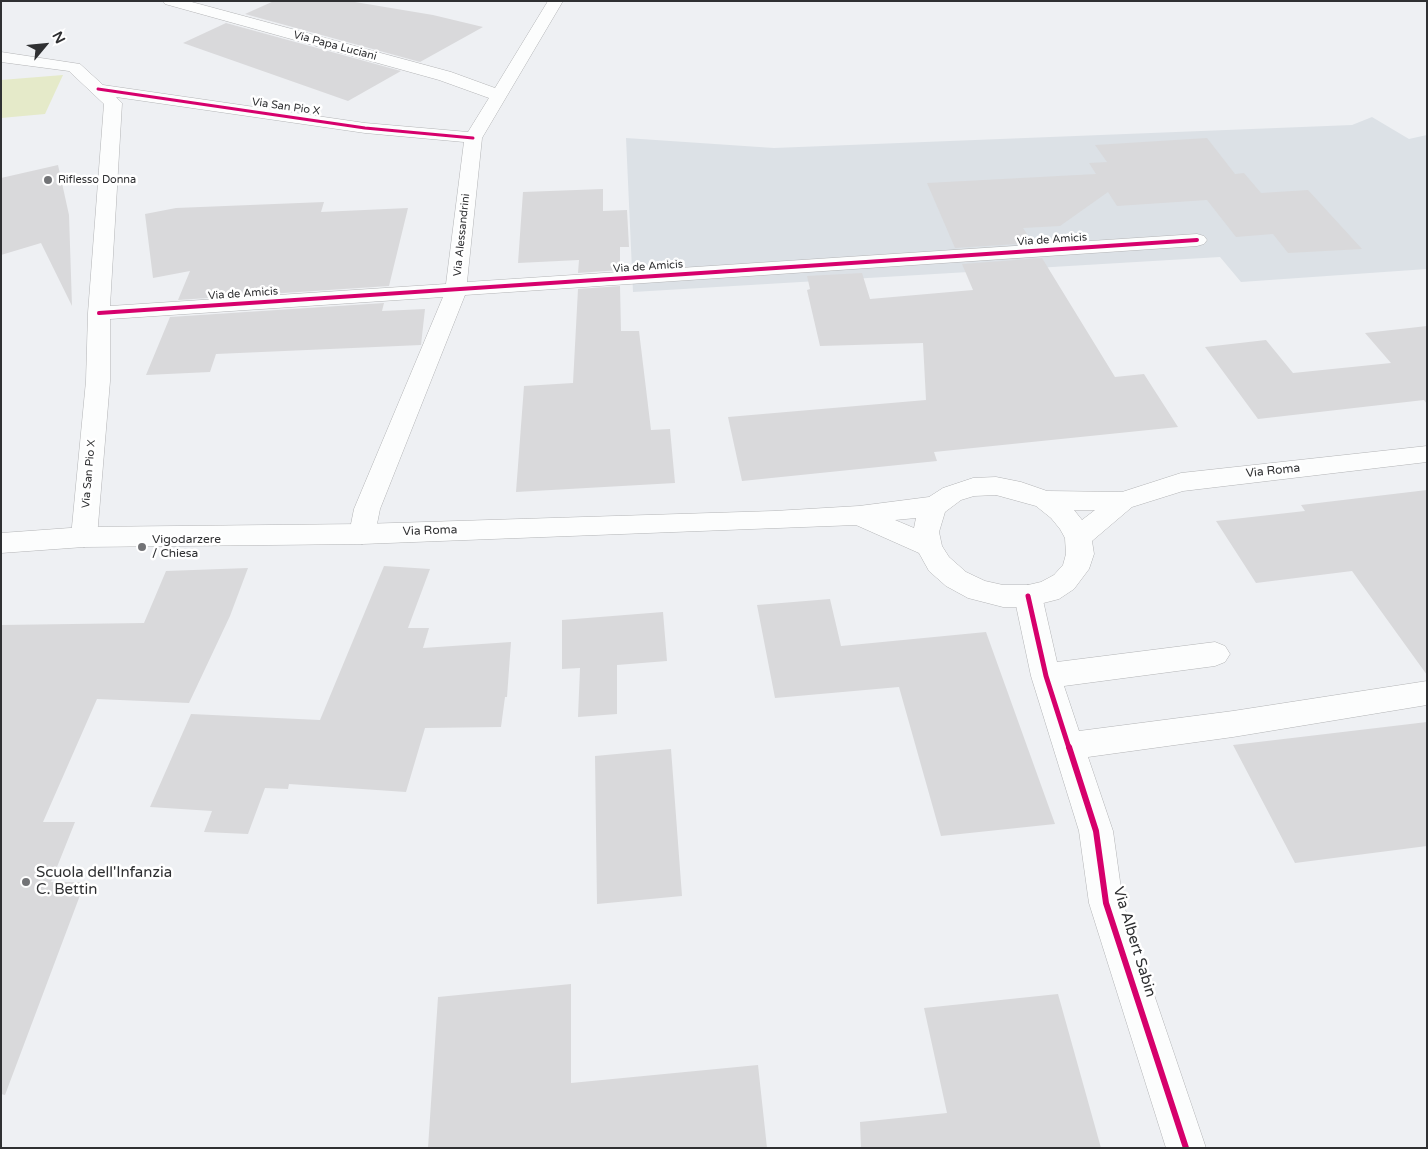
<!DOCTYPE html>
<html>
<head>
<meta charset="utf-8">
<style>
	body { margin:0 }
	#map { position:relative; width:1428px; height:1149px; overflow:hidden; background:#eef0f3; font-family:"Varela Round",sans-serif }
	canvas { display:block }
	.frame { position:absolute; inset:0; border:2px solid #2f3032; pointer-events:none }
	.north { position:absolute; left:20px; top:20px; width:50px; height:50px; -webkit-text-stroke:4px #fff; paint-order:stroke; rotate:62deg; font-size:14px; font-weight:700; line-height:20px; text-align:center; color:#2f3032 }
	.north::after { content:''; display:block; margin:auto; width:18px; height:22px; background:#2f3032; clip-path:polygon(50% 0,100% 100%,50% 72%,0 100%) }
</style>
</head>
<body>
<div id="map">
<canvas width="1428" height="1149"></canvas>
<div class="frame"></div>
<div class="north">N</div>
</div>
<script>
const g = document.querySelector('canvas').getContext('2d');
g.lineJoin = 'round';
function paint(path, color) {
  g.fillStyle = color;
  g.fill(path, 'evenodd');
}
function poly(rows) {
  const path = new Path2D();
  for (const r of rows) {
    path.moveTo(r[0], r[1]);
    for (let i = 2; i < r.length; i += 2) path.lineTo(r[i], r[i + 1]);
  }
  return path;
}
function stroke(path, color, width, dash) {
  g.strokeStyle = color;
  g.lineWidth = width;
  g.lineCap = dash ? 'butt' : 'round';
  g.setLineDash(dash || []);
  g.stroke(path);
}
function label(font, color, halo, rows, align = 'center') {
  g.font = font + ' "Varela Round",sans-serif';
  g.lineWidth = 5;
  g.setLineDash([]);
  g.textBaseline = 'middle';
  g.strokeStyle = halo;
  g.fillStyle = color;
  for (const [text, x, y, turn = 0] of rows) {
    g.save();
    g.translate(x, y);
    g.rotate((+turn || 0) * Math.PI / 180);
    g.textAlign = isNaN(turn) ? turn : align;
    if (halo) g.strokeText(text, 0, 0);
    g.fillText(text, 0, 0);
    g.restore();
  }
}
paint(poly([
	[1372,117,1409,139,1427,135,1427,269,1241,282,1220,257,633,292,626,138,774,148,1352,125]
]), '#dce1e6');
paint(poly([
	[63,75,45,114,1,118,1,80]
]), '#e5eac9');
paint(poly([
	[274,1,349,1,433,15,483,27,420,62,245,14],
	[226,23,401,71,348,101,183,43],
	[1207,138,1235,174,1244,173,1261,193,1308,190,1362,249,1288,253,1273,234,1236,237,1207,200,1117,206,1108,192,1060,226,1023,228,1033,243,955,248,927,183,1096,174,1089,163,1107,162,1095,145],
	[58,165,69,215,72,306,41,243,1,255,1,178],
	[603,189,603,211,627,210,629,247,620,247,620,270,578,273,579,260,518,263,523,192],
	[324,202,321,212,408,208,389,286,178,300,190,271,153,278,145,214,176,208],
	[1042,258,1115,377,1144,374,1178,427,934,452,937,461,742,481,728,417,926,400,923,343,820,346,807,290,810,289,807,276,862,273,870,299,973,290,962,264],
	[620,286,621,331,639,331,651,430,670,429,675,483,516,492,524,386,573,383,578,289],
	[384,303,382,311,425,309,421,345,216,354,210,372,146,375,170,317],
	[1427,326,1427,404,1424,400,1258,419,1205,347,1266,340,1293,373,1391,363,1365,333],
	[1427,490,1427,675,1352,571,1256,583,1216,521,1305,511,1301,505],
	[384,566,430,569,408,628,429,628,423,648,511,642,507,697,505,697,501,727,425,728,406,792,289,784,288,789,265,788,248,834,204,832,212,811,150,807,191,714,320,720],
	[248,568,230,616,189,703,97,699,43,822,75,822,51,882,85,882,5,1095,1,1094,1,625,144,623,166,571],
	[830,599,841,646,986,632,1055,824,941,836,899,687,775,698,757,605],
	[663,612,667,661,617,665,617,714,578,717,580,668,562,669,562,620],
	[1427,722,1427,846,1295,863,1233,745],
	[671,749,682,896,597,904,595,756],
	[571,984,571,1083,758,1065,767,1148,428,1148,438,997],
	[1058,994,1101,1148,861,1148,860,1122,947,1113,924,1008]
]), '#d9d9db');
const minor = poly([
	[163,1,188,1,451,72,495,88,548,1,563,1,482,138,467,282,1197,234,1204,236,1207,240,1204,244,1197,246,465,295,380,509,375,534,371,541,362,544,353,541,349,534,354,509,443,297,110,319,110,381,97,537,93,544,84,547,75,544,71,537,86,381,88,313,104,104,69,71,1,62,1,52,80,64,103,85,365,123,468,132,489,98,439,80,165,4,163,1],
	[116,97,365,133,464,142,446,284,110,306,122,103,116,97],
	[1028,585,1038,588,1042,596,1057,662,1215,642,1225,646,1230,654,1225,662,1215,666,1064,686,1079,731,1233,711,1427,681,1427,705,1233,737,1088,757,1113,831,1123,903,1206,1148,1166,1148,1089,903,1079,831,1031,676,1014,596,1018,588,1028,585]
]);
const major = poly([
	[1427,446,1427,462,1183,491,1132,507,1092,541,1094,554,1089,569,1074,589,1059,599,1028,607,1003,607,968,598,946,586,929,571,919,553,856,525,362,544,84,547,1,553,1,533,84,527,362,524,774,511,859,506,929,497,943,488,973,478,996,477,1021,482,1047,491,1122,492,1181,473,1427,446],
	[996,495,1036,506,1051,518,1060,529,1065,538,1066,554,1063,565,1054,575,1041,582,1028,585,1003,585,985,581,966,572,949,557,942,546,939,532,945,512,961,500,974,496,996,495],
	[1074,510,1095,510,1082,520,1074,510],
	[916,518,914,528,895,520,916,518]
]);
stroke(minor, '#b3b4b6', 1);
stroke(major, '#b3b4b6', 1);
paint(minor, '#fcfdfd');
paint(major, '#fcfdfd');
stroke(poly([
	[98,89,365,128,473,138]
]), '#d6006c', 3);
stroke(poly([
	[99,313,1197,240]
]), '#d6006c', 4);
stroke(poly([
	[1028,596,1046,676,1069,748]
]), '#d6006c', 5);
stroke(poly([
	[1069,747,1096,831,1106,903,1186,1148]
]), '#d6006c', 6);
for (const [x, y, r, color] of [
	[48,180,5,"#727376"],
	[142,547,5,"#727376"],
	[26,882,5,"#727376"]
]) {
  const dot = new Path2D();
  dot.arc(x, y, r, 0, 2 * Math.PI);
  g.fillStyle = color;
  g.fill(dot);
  stroke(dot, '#fff', 2);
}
label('11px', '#2f3032', '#fff', [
	["Via Papa Luciani",335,46,15],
	["Via San Pio X",286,107,8],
	["Via Alessandrini",462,235,-84],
	["Via de Amicis",1052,240,-4],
	["Via de Amicis",648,267,-4],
	["Via de Amicis",243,294,-4],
	["Via San Pio X",89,474,-85]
]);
label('11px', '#2f3032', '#fff', [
	["Riflesso Donna",58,180]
], 'left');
label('12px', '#2f3032', '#fff', [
	["Via Roma",1273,471,-6],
	["Via Roma",430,531,-2]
]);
label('12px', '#2f3032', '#fff', [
	["Vigodarzere",152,540],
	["/ Chiesa",152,554]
], 'left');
label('15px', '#2f3032', '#fff', [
	["Scuola dell'Infanzia",36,873],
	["C. Bettin",36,890]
], 'left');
label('15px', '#2f3032', '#fff', [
	["Via Albert Sabin",1134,942,73]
]);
</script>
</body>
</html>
